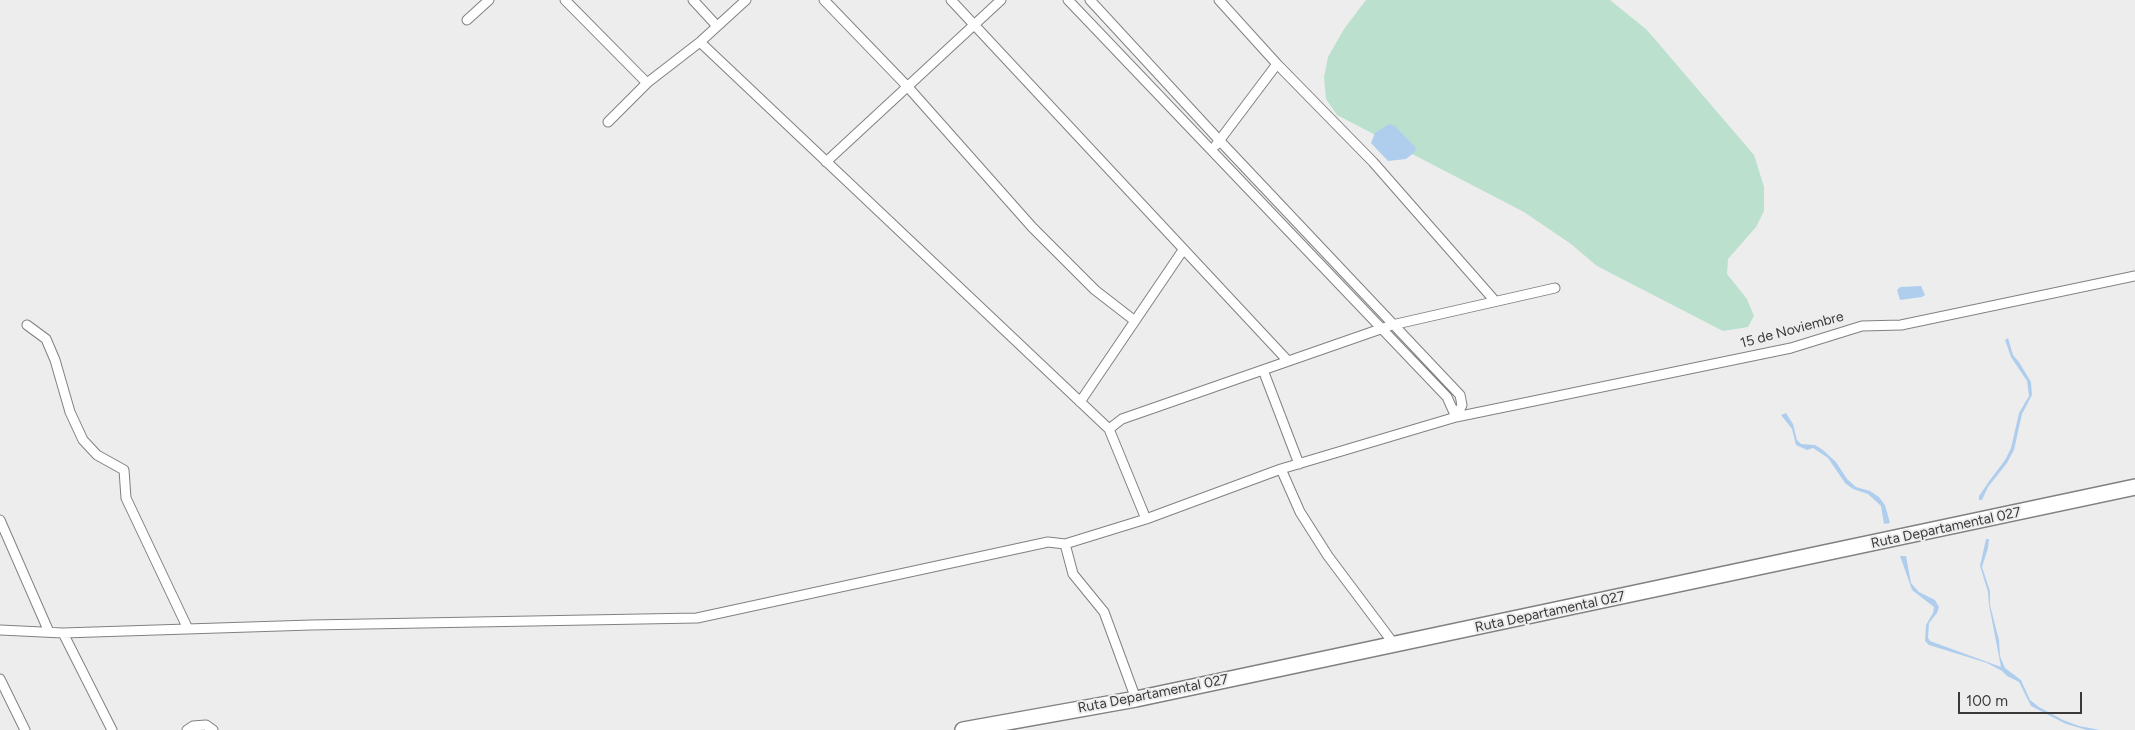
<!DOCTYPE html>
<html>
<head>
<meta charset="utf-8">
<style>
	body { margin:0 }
	#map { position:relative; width:2135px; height:730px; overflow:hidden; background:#ededee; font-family:Figtree,sans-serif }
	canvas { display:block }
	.scale { position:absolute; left:1958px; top:692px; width:124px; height:22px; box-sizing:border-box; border:2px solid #39393a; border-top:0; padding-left:6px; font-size:15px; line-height:18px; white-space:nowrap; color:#39393a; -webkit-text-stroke:4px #ededee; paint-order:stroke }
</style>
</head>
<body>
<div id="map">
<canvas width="2135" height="730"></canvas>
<div class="scale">100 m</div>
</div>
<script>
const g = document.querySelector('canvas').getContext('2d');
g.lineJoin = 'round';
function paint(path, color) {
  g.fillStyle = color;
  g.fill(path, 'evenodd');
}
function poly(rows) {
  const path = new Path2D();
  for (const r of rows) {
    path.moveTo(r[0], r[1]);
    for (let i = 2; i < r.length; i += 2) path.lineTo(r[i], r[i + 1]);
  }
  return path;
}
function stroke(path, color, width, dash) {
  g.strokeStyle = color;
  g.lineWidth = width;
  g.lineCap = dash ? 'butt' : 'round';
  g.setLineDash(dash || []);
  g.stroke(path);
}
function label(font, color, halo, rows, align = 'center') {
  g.font = font + ' Figtree,sans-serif';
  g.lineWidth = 4;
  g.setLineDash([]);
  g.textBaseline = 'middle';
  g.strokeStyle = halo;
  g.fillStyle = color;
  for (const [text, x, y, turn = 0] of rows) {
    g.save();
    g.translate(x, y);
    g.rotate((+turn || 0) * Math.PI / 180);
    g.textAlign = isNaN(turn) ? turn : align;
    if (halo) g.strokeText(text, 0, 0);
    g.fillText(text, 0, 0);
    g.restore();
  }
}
paint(poly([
	[1366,0,1610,0,1647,30,1754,155,1764,187,1764,211,1756,227,1728,259,1727,274,1747,299,1754,316,1748,327,1723,331,1597,266,1571,244,1524,212,1337,115,1326,99,1324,77,1328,57,1344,29]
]), '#bbe0ce');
paint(poly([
	[1389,124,1395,126,1416,148,1415,152,1406,159,1388,161,1371,143,1375,133],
	[1921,286,1925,295,1922,297,1900,300,1897,290,1900,287],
	[2008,338,2013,355,2019,362,2031,382,2032,395,2022,414,2014,450,2007,463,1988,487,1982,500,1979,500,1979,496,1990,480,2005,460,2011,448,2019,413,2029,396,2027,381,2011,357,2005,340],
	[1786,413,1793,424,1797,440,1801,444,1815,445,1823,450,1836,462,1847,479,1856,487,1870,491,1879,497,1885,505,1890,523,1884,524,1881,506,1868,494,1853,489,1845,483,1828,458,1813,448,1807,450,1796,445,1792,429,1781,415],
	[1986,539,1989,539,1988,548,1982,567,1990,591,1990,605,1999,640,2000,656,2005,668,2021,680,2030,700,2039,707,2063,720,2079,726,2100,730,2087,730,2066,724,2031,706,2019,682,2007,676,2002,671,1987,663,1929,645,1925,641,1926,625,1933,613,1934,607,1912,590,1900,556,1906,556,1911,583,1919,592,1935,600,1939,607,1937,613,1929,623,1928,638,1930,641,2001,667,1989,605,1988,592,1980,566]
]), '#afceee');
const minor = poly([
	[565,0,647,83,700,42,746,0],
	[693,0,717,26],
	[824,0,907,86,1032,227,1095,290,1135,321],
	[951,0,1288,361],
	[1068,0,1447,397,1456,417],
	[1090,0,1220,141,1460,395,1462,405,1456,417],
	[467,20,489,0],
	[700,42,1109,429,1146,519],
	[1277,64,1373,162,1495,301],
	[608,122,647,83],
	[1216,145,1277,64,1219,0],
	[826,162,1001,0],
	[27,325,46,339,55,360,70,412,83,440,97,455,124,470,126,498,188,629],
	[1263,370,1299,464],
	[1080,402,1183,250],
	[1109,429,1122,419,1392,325,1555,288],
	[0,520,49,632],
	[0,630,63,633,311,625,697,618,1048,542,1065,544],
	[63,633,112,730],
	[1394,644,1328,556,1300,512,1281,469,1456,417,1791,348,1862,326,1901,325,2135,276],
	[0,679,25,730],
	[1136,699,1104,612,1073,574,1065,544,1146,519,1281,469],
	[187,730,193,726,206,725,213,730]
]);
const primary = poly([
	[963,730,1136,699,2135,487]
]);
stroke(minor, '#818182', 11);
stroke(primary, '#818182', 18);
stroke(minor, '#fff', 9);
stroke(primary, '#fff', 15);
label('14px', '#39393a', '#ededee', [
	["15 de Noviembre",1792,330,-15],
	["Ruta Departamental 027",1946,528,-12],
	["Ruta Departamental 027",1550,612,-12],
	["Ruta Departamental 027",1153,694,-11]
]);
</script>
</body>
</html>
